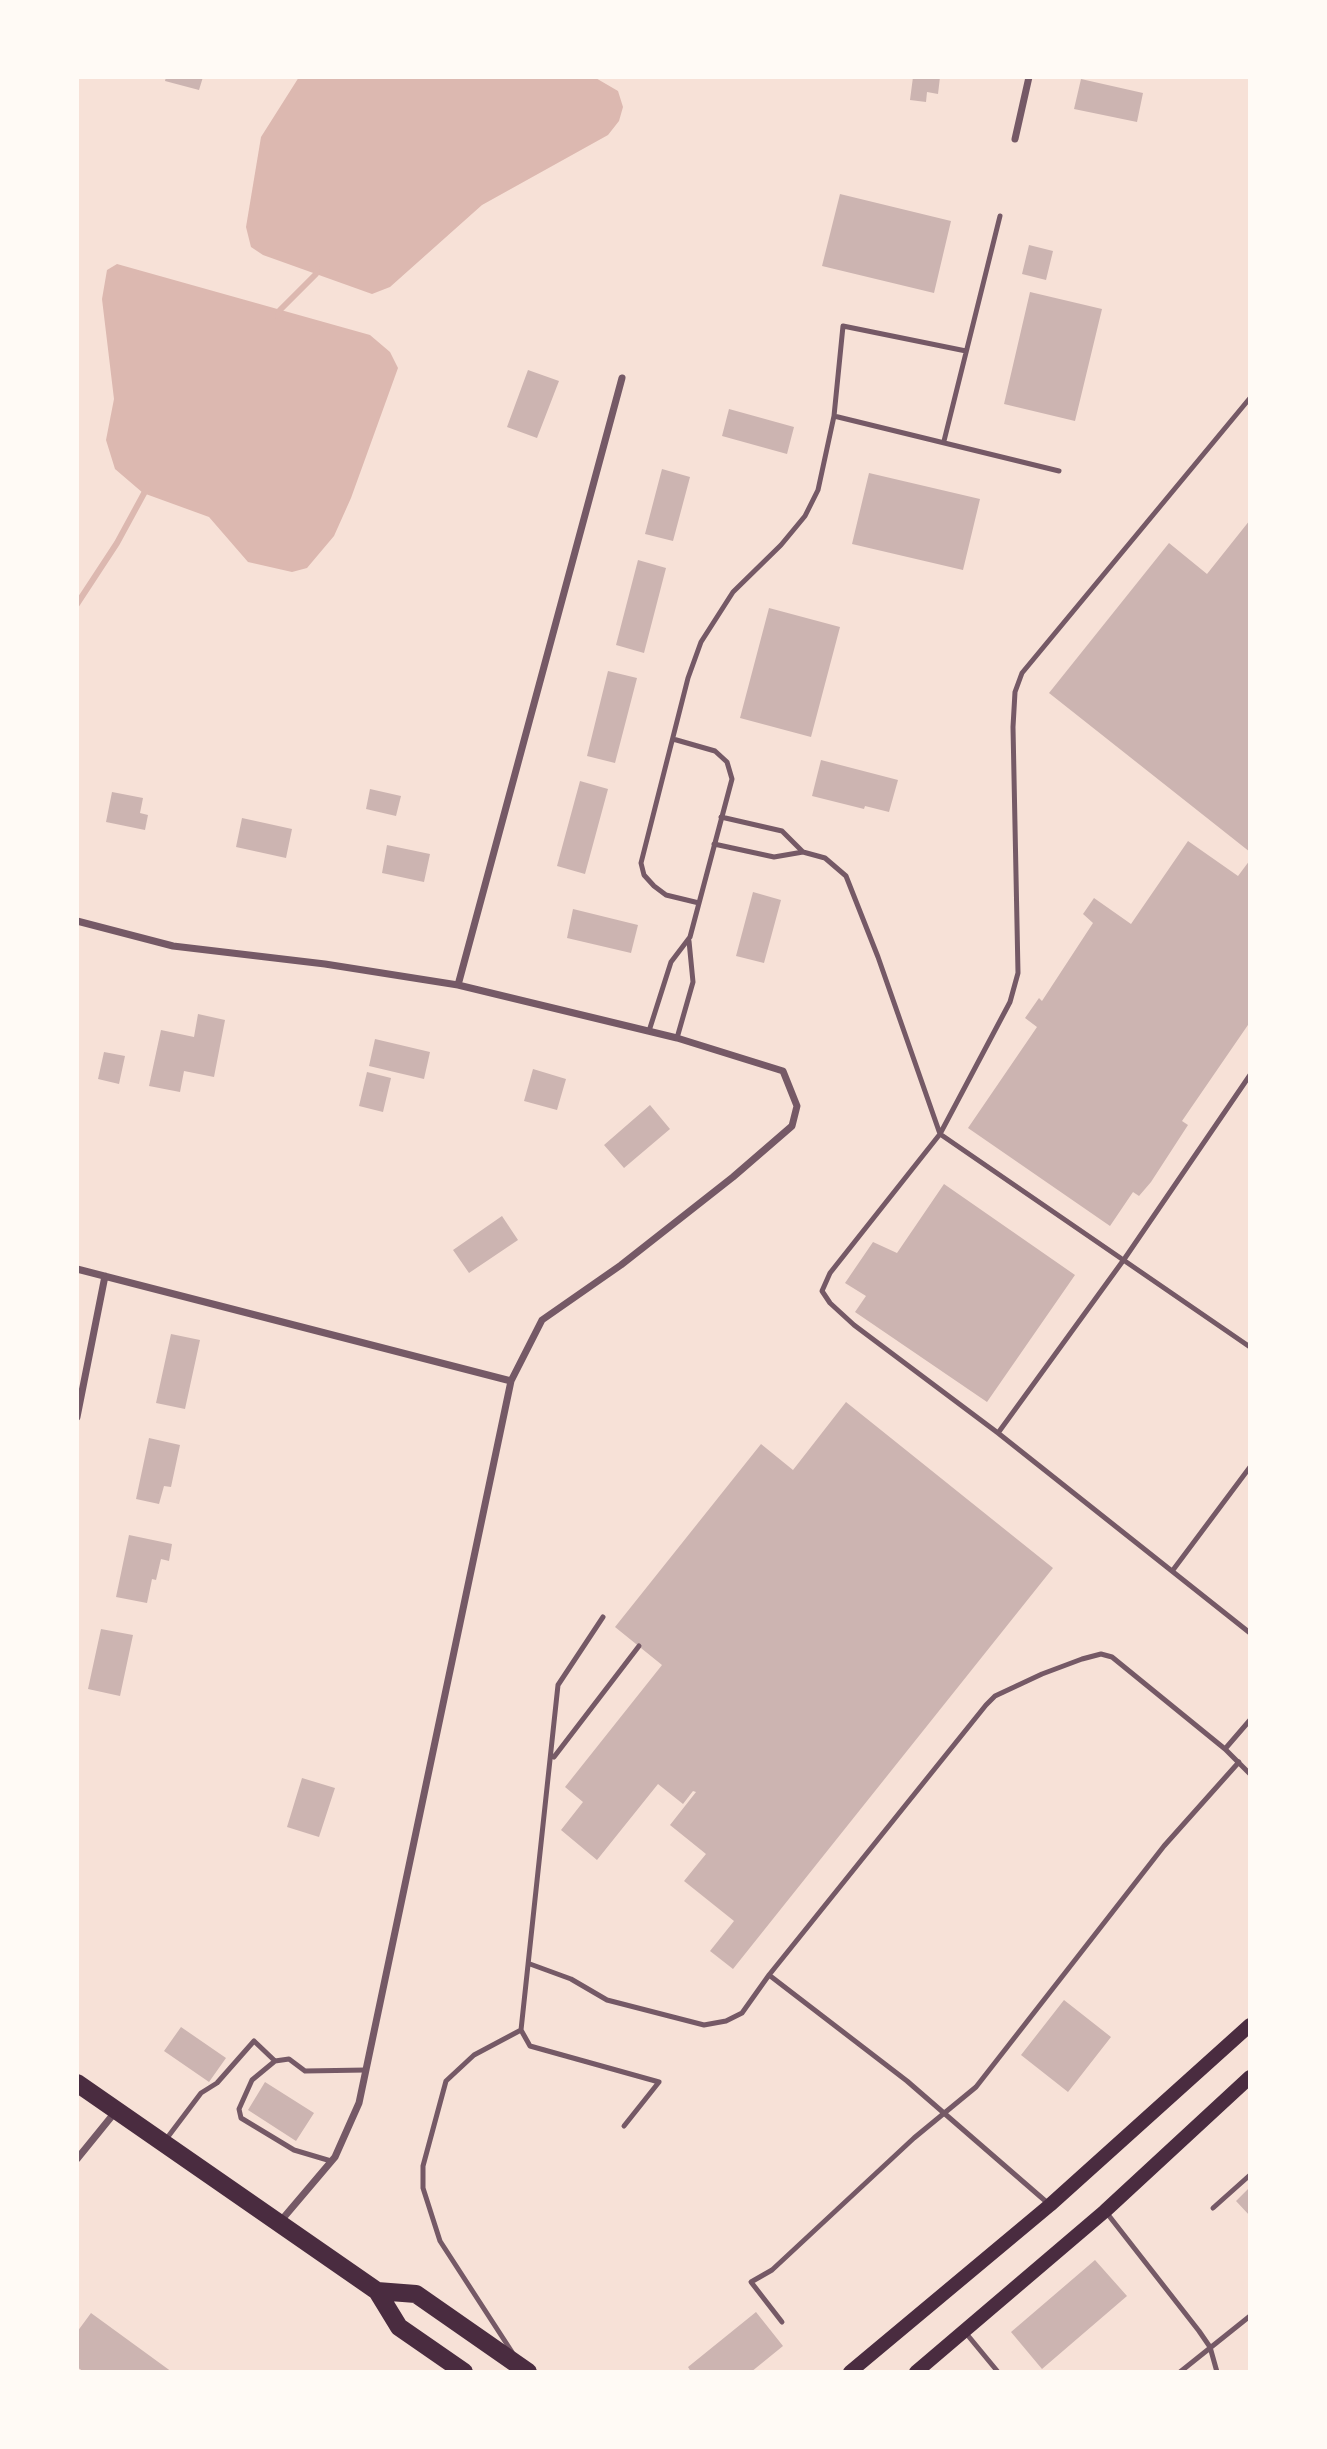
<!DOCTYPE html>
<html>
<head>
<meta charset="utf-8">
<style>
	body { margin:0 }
	#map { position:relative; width:1327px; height:2449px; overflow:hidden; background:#f7e1d7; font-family:"Work Sans",sans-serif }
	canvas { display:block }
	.frame { position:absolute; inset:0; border:79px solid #fffaf5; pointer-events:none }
</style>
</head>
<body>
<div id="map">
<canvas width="1327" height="2449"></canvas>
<div class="frame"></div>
</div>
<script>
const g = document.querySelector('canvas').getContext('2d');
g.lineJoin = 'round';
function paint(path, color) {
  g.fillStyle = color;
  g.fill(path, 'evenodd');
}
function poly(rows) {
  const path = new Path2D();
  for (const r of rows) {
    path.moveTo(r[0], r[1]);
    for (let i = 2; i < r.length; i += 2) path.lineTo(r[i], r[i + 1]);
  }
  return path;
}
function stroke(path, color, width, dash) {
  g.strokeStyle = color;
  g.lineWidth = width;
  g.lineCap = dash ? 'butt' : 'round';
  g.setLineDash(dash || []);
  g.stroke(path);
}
paint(poly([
	[299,77,594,77,618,91,623,107,619,121,608,135,482,205,390,287,372,294,263,255,251,247,246,227,261,137],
	[117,264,370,335,390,352,398,368,351,498,334,536,307,568,292,572,248,562,209,517,143,493,115,469,106,440,114,399,102,299,107,270]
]), '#dcb8b0');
stroke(poly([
	[278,316,280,310,316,274,317,269],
	[77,604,117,543,148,486]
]), '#dcb8b0', 6);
paint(poly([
	[166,77,203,77,199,90,165,81],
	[913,77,940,77,938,94,927,92,926,102,910,100],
	[1081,79,1143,93,1137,122,1074,109],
	[840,194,951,221,934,293,822,266],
	[1029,245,1053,251,1046,280,1022,274],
	[1030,292,1102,309,1075,421,1004,404],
	[528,370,559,381,537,438,507,427],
	[729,409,794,427,787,454,722,436],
	[662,469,690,477,673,541,645,534],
	[869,473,980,499,963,570,852,544],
	[1250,520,1250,852,1049,693,1169,543,1207,574],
	[638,560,666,568,644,653,616,645],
	[769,608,840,627,811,737,740,718],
	[608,671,637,678,615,763,587,756],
	[821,760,898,780,889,812,865,806,864,809,812,796],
	[580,781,608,789,585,874,557,866],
	[370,789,401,796,396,816,366,809],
	[112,792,143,798,140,813,148,815,145,830,106,822],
	[242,818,292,829,286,858,236,847],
	[1188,841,1238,876,1250,860,1250,1022,1182,1121,1188,1125,1151,1182,1139,1196,1133,1192,1110,1226,968,1128,1037,1027,1025,1018,1039,998,1042,1001,1093,923,1083,914,1094,898,1131,924],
	[387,845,430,854,424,882,382,873],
	[753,892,781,900,764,963,736,956],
	[573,909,638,925,631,953,567,938],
	[198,1014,225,1020,214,1077,184,1071,180,1092,149,1086,161,1030,194,1037],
	[375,1039,430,1052,424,1079,369,1066],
	[104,1052,125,1056,119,1084,98,1079],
	[533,1069,566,1079,557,1110,524,1101],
	[367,1072,391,1078,383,1112,359,1106],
	[650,1105,670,1129,624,1168,604,1145],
	[944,1184,1075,1275,987,1402,855,1312,866,1296,845,1283,873,1242,897,1253],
	[502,1216,518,1240,469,1273,453,1250],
	[171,1334,200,1340,185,1409,156,1403],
	[846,1402,1053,1568,733,1969,710,1951,734,1921,684,1881,706,1854,670,1825,696,1792,693,1791,683,1804,658,1784,597,1860,561,1830,583,1802,565,1787,662,1665,615,1627,761,1444,793,1470],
	[149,1438,180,1445,171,1487,164,1486,159,1504,136,1499],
	[129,1535,172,1544,169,1561,161,1559,156,1580,152,1579,147,1603,116,1597],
	[101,1629,133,1635,120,1696,88,1689],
	[302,1778,335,1788,319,1837,287,1827],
	[1064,2000,1111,2037,1068,2092,1021,2055],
	[181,2027,226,2058,209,2082,164,2051],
	[265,2082,314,2113,296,2141,248,2110],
	[1250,2187,1250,2216,1236,2201],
	[1095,2260,1127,2296,1042,2369,1011,2332],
	[756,2312,783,2346,751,2372,691,2372,688,2367],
	[91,2313,172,2372,84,2372,77,2367,77,2332]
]), '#ccb4b1');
stroke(poly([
	[1250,398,1022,673,1015,692,1013,727,1018,973,1010,1002,940,1134,830,1273,822,1291,830,1303,854,1325,998,1433,1250,1633],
	[834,416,1059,471],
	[944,441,1000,216],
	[721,817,782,831,803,852],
	[714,844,774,857,803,852,825,858,846,876,878,957,940,1134,1250,1347],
	[699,903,666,895,654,886,644,875,641,863,688,678,701,642,733,592,781,545,805,516,818,490,834,416,843,326,966,351],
	[649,1031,671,962,690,937,732,779,727,762,715,751,673,739],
	[677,1038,693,982,689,941],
	[998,1433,1125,1258,1250,1075],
	[1173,1570,1250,1467],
	[603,1617,558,1685,521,2030,530,2046,659,2082,624,2126],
	[1225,1749,1250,1720],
	[554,1757,639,1646],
	[530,1964,571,1979,607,2000,704,2025,726,2021,742,2013,769,1975],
	[164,2142,201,2093,217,2083,254,2041,275,2061],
	[331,2161,294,2150,241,2118,239,2109,252,2080,275,2061,289,2059,305,2071,366,2070],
	[1050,2205,907,2081,769,1975,986,1705,995,1696,1042,1674,1082,1659,1101,1654,1112,1657,1225,1749,1250,1774],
	[1213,2208,1250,2175],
	[1106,2212,1199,2331,1210,2347,1217,2372],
	[782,2322,751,2282,772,2270,914,2138,976,2087,1164,1846,1239,1762],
	[965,2332,998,2372],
	[512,2352,440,2241,423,2188,423,2166,446,2081,474,2055,521,2030],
	[1180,2372,1250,2316]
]), '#755966', 5);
stroke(poly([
	[1015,139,1029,77],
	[77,921,173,946,325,964,458,985,677,1038,783,1071,797,1106,792,1126,733,1177,621,1265,542,1320,511,1381,359,2103,335,2157,279,2223],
	[458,985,622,378],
	[77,1269,511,1381],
	[77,1417,105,1276],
	[77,2159,116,2111]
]), '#755966', 7);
stroke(poly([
	[850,2372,1050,2205,1250,2025],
	[916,2372,1105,2211,1250,2077]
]), '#4a2c40', 14);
stroke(poly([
	[77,2083,377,2291,399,2327,464,2372],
	[377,2291,416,2294,528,2372]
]), '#4a2c40', 18);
</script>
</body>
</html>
